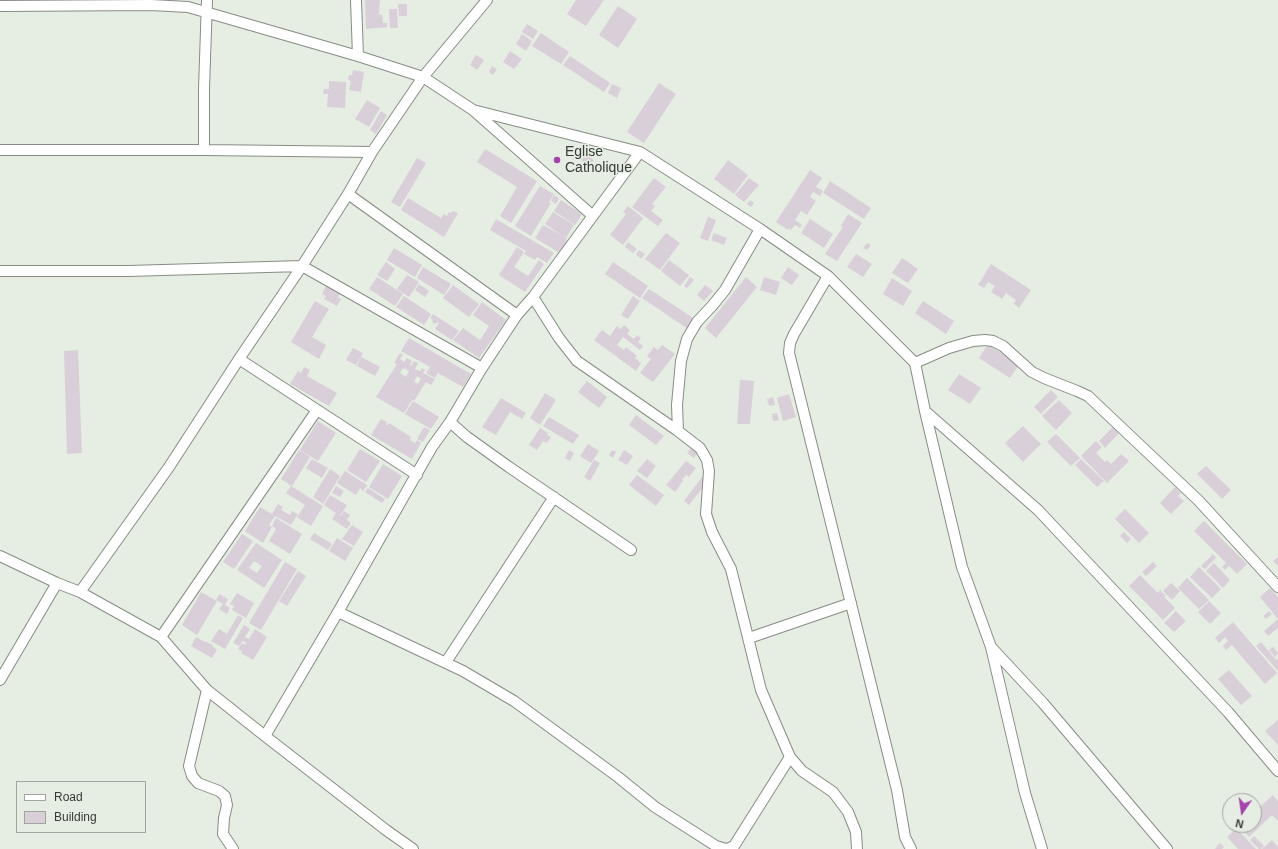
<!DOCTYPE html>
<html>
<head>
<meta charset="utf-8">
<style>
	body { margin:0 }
	#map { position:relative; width:1278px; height:849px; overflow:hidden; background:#e6eee4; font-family:Helvetica,sans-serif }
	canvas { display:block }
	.legend { position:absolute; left:16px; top:781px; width:130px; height:52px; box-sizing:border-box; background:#e6eee4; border:1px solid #a0a69f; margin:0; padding:5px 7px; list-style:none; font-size:12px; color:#373a37 }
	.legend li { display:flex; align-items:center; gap:8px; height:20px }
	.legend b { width:20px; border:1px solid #a0a69f }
	.north { position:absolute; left:1222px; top:793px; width:40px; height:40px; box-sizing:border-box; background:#e6eee4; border:1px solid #a0a69f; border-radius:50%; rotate:193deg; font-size:11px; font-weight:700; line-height:16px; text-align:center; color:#373a37 }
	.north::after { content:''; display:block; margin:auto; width:14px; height:18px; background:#a443aa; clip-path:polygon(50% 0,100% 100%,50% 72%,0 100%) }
</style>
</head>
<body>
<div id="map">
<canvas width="1278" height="849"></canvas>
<ul class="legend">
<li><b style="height:5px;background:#fff"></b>Road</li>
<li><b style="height:11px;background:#d8cfd8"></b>Building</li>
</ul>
<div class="north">N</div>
</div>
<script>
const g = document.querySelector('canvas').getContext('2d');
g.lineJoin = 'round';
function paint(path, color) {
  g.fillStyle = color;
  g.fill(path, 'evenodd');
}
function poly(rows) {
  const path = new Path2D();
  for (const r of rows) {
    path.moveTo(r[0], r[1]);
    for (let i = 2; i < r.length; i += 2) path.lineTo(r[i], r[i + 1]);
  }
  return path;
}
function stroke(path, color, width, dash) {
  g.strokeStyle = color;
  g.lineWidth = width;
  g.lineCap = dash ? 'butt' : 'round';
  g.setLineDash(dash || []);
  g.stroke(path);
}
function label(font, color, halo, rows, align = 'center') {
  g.font = font + ' Helvetica,sans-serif';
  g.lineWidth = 3;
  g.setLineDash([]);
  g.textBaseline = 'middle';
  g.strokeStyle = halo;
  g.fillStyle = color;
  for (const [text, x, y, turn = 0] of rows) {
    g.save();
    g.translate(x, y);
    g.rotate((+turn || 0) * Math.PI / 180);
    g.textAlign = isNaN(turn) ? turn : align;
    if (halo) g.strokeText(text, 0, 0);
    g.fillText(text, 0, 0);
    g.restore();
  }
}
paint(poly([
	[365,0,380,0,379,15,382,14,383,23,387,23,387,27,366,29],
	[576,0,604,0,586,26,567,14],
	[398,4,407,4,407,16,399,16],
	[618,6,637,19,618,48,599,35],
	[389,9,397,9,398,28,390,28],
	[527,24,538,31,533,39,522,32],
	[541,33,569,52,561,64,532,46],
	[522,34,532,41,526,51,516,44],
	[510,51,522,59,514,69,503,62],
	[476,55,484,60,477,70,470,65],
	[570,56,610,83,604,92,563,65],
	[492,66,497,69,493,75,489,72],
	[353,70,364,72,361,92,349,90,351,81,348,80,349,75,352,75],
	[329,81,346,82,345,108,327,107,328,94,323,94,324,89,329,89],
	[659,83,676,94,644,143,627,132],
	[612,84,621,88,617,98,608,93],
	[367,100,380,108,369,127,355,119],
	[381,111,387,115,376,134,370,130],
	[485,149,537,181,511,223,500,216,517,187,477,162],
	[582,152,594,160,589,166,578,158],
	[417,158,426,163,400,207,391,202],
	[728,160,748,175,734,194,714,179],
	[810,170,822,178,816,187,823,191,820,196,813,192,810,197,816,201,807,215,801,211,795,220,802,225,800,228,795,225,791,230,789,228,788,230,776,222],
	[654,178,666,187,652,204,655,206,651,211,663,220,658,226,632,207],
	[749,178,759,185,744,202,735,195],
	[830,181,871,208,864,219,823,193],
	[540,186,554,194,549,202,551,203,531,236,515,226],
	[554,195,559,198,556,204,551,201],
	[408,198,441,218,444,214,447,216,449,212,451,213,453,211,458,213,444,237,401,210],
	[561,200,582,214,575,225,554,211],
	[750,200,754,203,751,207,747,204],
	[628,206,643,218,623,245,610,235,626,214,623,212],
	[553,212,574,225,566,238,545,224],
	[848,214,862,223,837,261,825,254,843,227,841,226],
	[708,217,716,220,708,241,700,238],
	[496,219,554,253,547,263,537,257,535,260,524,254,526,251,490,230],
	[810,219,833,234,824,248,801,233],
	[543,225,567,238,566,240,570,243,564,254,559,251,558,252,535,238],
	[666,233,680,243,660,270,645,259],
	[714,233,727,238,724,245,711,240],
	[628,242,637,249,633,253,625,247],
	[867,243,871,245,867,250,863,248],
	[517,247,524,252,514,267,528,276,539,260,544,264,525,292,499,275],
	[394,248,422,265,415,277,387,260],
	[639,250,645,254,641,259,636,254],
	[856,254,872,264,863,277,847,267],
	[902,258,918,269,908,283,892,273],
	[669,260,689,275,680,286,661,271],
	[386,262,395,269,387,281,377,275],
	[613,262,648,286,640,298,605,274],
	[991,264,1031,290,1019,308,1014,304,1016,300,1006,293,1002,299,991,292,995,286,988,282,984,288,978,285],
	[423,267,451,284,444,295,417,278],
	[788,267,799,275,792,285,781,278],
	[407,275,419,282,409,297,397,289],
	[377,277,403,294,395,306,369,289],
	[690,277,694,280,687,288,684,286],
	[746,277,757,287,716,338,705,328],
	[764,277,780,282,776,295,760,290],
	[892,278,912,291,903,306,883,294],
	[419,284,429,291,425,297,415,290],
	[453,285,479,304,469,317,443,298],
	[705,285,713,291,704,301,697,295],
	[326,286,340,293,338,297,341,299,337,306,324,299,326,296,322,294],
	[649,289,695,319,688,329,642,298],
	[404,296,431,314,424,325,396,307],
	[633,296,640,301,628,319,621,315],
	[315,301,329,309,312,337,326,345,319,359,291,342],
	[923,301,954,321,946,334,915,313],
	[482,302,506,320,479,358,453,340,463,328,480,340,489,326,473,315],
	[433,314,459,331,452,340,435,329,439,323,437,322,435,324,432,322,433,320,430,318],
	[624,325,630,330,627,334,634,339,637,335,641,338,638,342,643,346,640,350,623,337,617,345,624,350,626,347,637,356,635,358,641,363,636,371,594,340,602,330,610,336,617,326,621,329],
	[409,338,471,374,463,387,438,373,435,378,426,373,430,367,401,351],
	[988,344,1019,365,1010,378,979,358],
	[662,345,675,354,653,382,640,373,651,359,647,356,654,347,658,350],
	[353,348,363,353,356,365,346,360],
	[78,350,82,453,67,454,64,351],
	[400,353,403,355,400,359,404,362,407,358,412,361,410,365,411,366,414,361,418,363,415,369,420,371,422,368,425,370,423,373,435,379,431,385,426,382,414,401,390,387,412,400,404,413,376,397,397,364,394,363],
	[403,368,409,371,406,377,400,373],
	[417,376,421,379,418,384,414,382],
	[361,357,380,367,375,376,357,366],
	[304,367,310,370,307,376,337,393,329,406,290,384,298,371,301,373],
	[959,374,981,388,970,404,948,390],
	[740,380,754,381,750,424,737,424],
	[587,381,607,397,599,408,578,392],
	[1051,390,1058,397,1041,414,1034,407],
	[545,393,556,400,540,425,530,418],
	[789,394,796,417,783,421,777,398],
	[773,397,775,405,769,406,767,399],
	[501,398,526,413,522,419,510,412,496,435,482,427],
	[1059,400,1072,413,1056,430,1042,416],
	[413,401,439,417,431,429,405,414],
	[777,413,779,420,773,421,772,414],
	[636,415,664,436,656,445,629,425],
	[549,417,579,435,573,444,543,426],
	[381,419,387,422,386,425,387,426,389,423,411,437,410,440,415,443,417,440,421,443,412,459,371,435],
	[318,421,336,433,318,461,300,450],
	[1023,426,1041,444,1023,462,1005,443],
	[424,427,430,430,423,442,417,439],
	[1113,427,1119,433,1105,448,1099,441],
	[540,428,548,433,547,435,551,437,547,443,543,441,537,450,529,445],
	[1056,434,1080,458,1071,466,1047,442],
	[1096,441,1102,447,1096,453,1105,462,1107,460,1111,464,1121,454,1129,461,1107,483,1081,456],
	[588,444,599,451,591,463,580,456],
	[692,447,698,452,694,458,687,453],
	[360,449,380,461,366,482,347,470],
	[299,450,310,457,292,486,281,479],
	[569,450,574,453,570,461,565,458],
	[612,450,616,452,613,458,609,455],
	[624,450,633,456,627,465,618,460],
	[312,459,328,468,322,478,306,468],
	[647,459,656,466,647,478,637,471],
	[1081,459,1104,481,1097,487,1075,465],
	[594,460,600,463,590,481,584,477],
	[686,461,696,468,689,477,686,475,682,480,683,481,675,492,666,485],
	[383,464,402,476,388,499,369,487],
	[1206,466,1231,490,1222,499,1197,474],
	[330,469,340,476,323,504,313,497],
	[345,471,367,485,363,491,360,488,356,495,337,483],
	[637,475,664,495,656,506,629,485],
	[702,477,708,481,689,505,684,501],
	[291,486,323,506,311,526,297,517,305,505,286,493],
	[336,486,344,491,340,497,332,493],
	[1175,487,1181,493,1178,496,1184,501,1171,514,1160,503],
	[368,488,385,499,382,503,365,492],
	[330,495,347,505,340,516,341,516,344,511,350,515,347,520,351,523,347,529,332,519,336,513,324,505],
	[278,504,283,507,281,510,290,515,292,511,298,514,291,525,275,516,269,525,272,527,263,543,245,531,260,507,272,514],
	[1125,509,1149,533,1139,543,1115,519],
	[276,518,302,534,290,554,269,541,276,529,272,526],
	[1204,521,1247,564,1237,574,1229,566,1225,570,1222,567,1226,563,1194,531],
	[352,525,363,532,354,546,342,539],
	[1124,532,1131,539,1127,543,1120,536],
	[314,533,332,544,328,550,310,539],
	[242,534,253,541,234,569,223,562],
	[337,538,353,548,345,561,329,551],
	[256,543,282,560,264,588,237,570],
	[254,561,262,566,257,573,249,568],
	[1213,554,1216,558,1205,569,1201,566],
	[1278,557,1278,566,1273,561],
	[285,562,297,569,261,630,249,623],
	[1153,562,1157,566,1146,576,1142,572],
	[1214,563,1230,580,1223,588,1206,571],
	[1199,567,1221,589,1212,598,1190,577],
	[298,571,306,576,287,606,279,601],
	[1140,575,1158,593,1160,590,1166,596,1164,597,1175,608,1163,620,1129,586],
	[1187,578,1209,600,1199,609,1178,588],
	[1171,583,1180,591,1172,600,1163,591],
	[1270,588,1278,597,1278,619,1260,597],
	[201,592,217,601,197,635,182,625],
	[237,593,254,603,246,618,232,610,234,606,230,604],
	[219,594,228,599,225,605,230,608,227,614,219,609,223,604,216,600],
	[1209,601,1221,613,1210,624,1198,612],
	[1176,611,1186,621,1174,632,1164,623],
	[1269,611,1272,614,1266,619,1263,616],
	[238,615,243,618,225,649,211,641,219,629,227,634],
	[1278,619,1278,628,1268,636,1264,631],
	[1233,622,1277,673,1265,684,1232,645,1226,650,1223,646,1228,641,1225,637,1219,643,1215,638],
	[244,625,250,629,245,637,249,639,255,629,267,637,253,660,241,653,242,651,238,649,242,643,245,645,246,643,243,641,244,639,239,646,233,643],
	[196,637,205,642,205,641,213,645,212,646,217,650,212,658,191,646],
	[1261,642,1276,660,1278,658,1278,671,1256,646],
	[1273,647,1278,653,1275,657,1269,650],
	[1229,670,1252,696,1241,705,1218,679],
	[1278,720,1278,745,1265,731],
	[1273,795,1278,801,1278,821,1272,815,1249,837,1239,826,1254,825,1254,812],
	[1236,828,1256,849,1238,849,1227,837],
	[1254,836,1264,846,1261,849,1259,849,1250,840],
	[1272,840,1278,847,1278,849,1262,849],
	[1220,843,1224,847,1222,849,1216,849,1215,848]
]), '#d8cfd8');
const minor = poly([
	[356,0,358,56],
	[0,6,151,5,188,7,358,56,423,77,473,110,593,216],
	[0,150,204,150,372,152],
	[204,150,204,89,207,0],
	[640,152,760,229,828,276,915,363,925,411,962,567,991,647,1025,793,1042,849],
	[348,194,517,315],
	[0,271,128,271,302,266,482,368],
	[828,276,794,334,790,343,789,353,897,790,905,837,911,849],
	[533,297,559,338,577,361,678,431,700,448,707,460,709,471,706,514,712,532,731,569,761,690,790,757,802,771,833,792,848,812,856,832,857,849],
	[239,359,417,475],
	[915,363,949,348,973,341,985,340,993,341,1003,346,1032,372,1044,378,1077,391,1088,396,1198,500,1278,587],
	[925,411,1038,510,1228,712,1278,771],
	[450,422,467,437,509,467,631,550],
	[678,431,677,405,681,361,687,339,697,322,712,306,725,290,760,229],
	[0,556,57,583,80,592,161,637,207,690,265,736,338,612,432,447,450,422,482,368,517,315,533,297,640,152,473,110],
	[80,592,169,467,239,359,302,266,348,194,372,152,423,77,487,0],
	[338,612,463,671,514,701,618,777,655,807,716,846,726,849],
	[161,637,317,410],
	[749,638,851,603],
	[991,647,1043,703,1167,849],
	[446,662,554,497],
	[0,680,57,583],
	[207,690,189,766,192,776,198,783,219,791,225,796,227,805,224,818,223,834,233,849],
	[265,736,386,830,413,849],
	[727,849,734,846,790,757]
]);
stroke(minor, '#858d84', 12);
stroke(minor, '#fff', 10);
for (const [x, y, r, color] of [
	[557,160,4,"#a443aa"]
]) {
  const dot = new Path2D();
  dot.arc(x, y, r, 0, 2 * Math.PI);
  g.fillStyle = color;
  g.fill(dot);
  stroke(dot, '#e6eee4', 1.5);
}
label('14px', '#373a37', '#e6eee4', [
	["Eglise",565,152],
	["Catholique",565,168]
], 'left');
</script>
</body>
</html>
